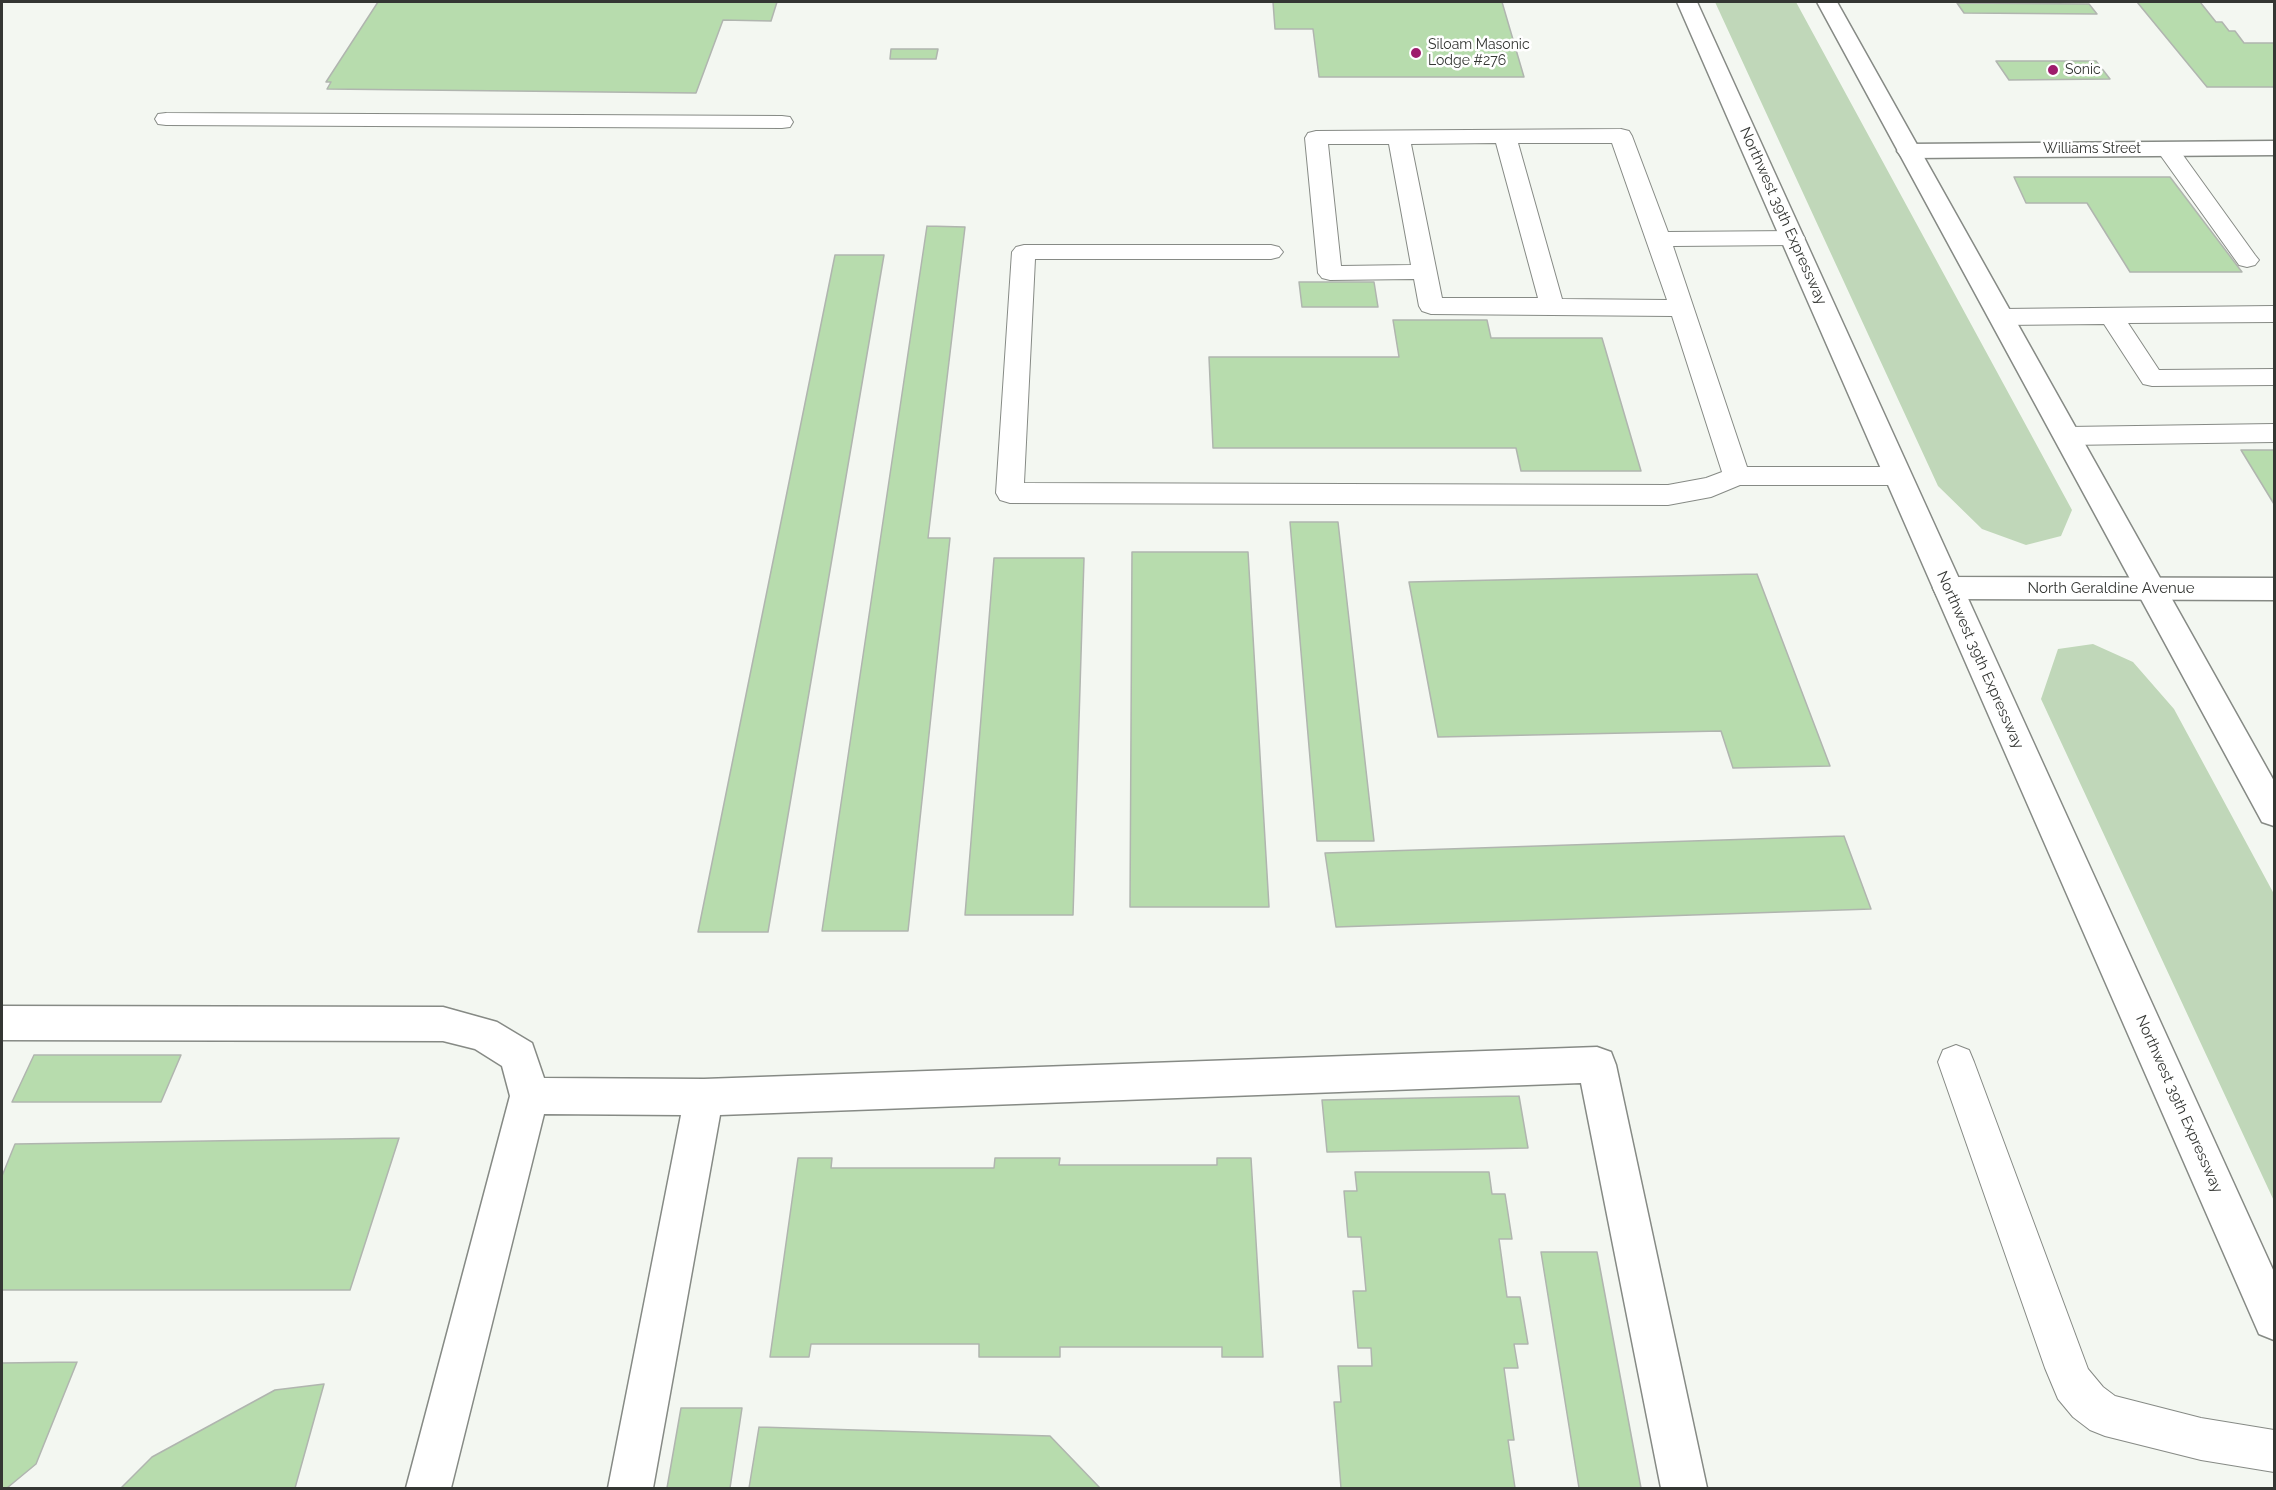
<!DOCTYPE html>
<html>
<head>
<meta charset="utf-8">
<style>
	body { margin:0 }
	#map { position:relative; width:2276px; height:1490px; overflow:hidden; background:#f3f7f1; font-family:Raleway,sans-serif }
	canvas { display:block }
	.frame { position:absolute; inset:0; border:3px solid #343633; pointer-events:none }
</style>
</head>
<body>
<div id="map">
<canvas width="2276" height="1490"></canvas>
<div class="frame"></div>
</div>
<script>
const g = document.querySelector('canvas').getContext('2d');
g.lineJoin = 'round';
function paint(path, color) {
  g.fillStyle = color;
  g.fill(path, 'evenodd');
}
function poly(rows) {
  const path = new Path2D();
  for (const r of rows) {
    path.moveTo(r[0], r[1]);
    for (let i = 2; i < r.length; i += 2) path.lineTo(r[i], r[i + 1]);
  }
  return path;
}
function stroke(path, color, width, dash) {
  g.strokeStyle = color;
  g.lineWidth = width;
  g.lineCap = dash ? 'butt' : 'round';
  g.setLineDash(dash || []);
  g.stroke(path);
}
function label(font, color, halo, rows, align = 'center') {
  g.font = font + ' Raleway,sans-serif';
  g.lineWidth = 5;
  g.setLineDash([]);
  g.textBaseline = 'middle';
  g.strokeStyle = halo;
  g.fillStyle = color;
  for (const [text, x, y, turn = 0] of rows) {
    g.save();
    g.translate(x, y);
    g.rotate((+turn || 0) * Math.PI / 180);
    g.textAlign = isNaN(turn) ? turn : align;
    if (halo) g.strokeText(text, 0, 0);
    g.fillText(text, 0, 0);
    g.restore();
  }
}
paint(poly([
	[1715,2,1796,2,2072,510,2061,536,2026,545,1982,529,1938,486],
	[2093,644,2133,662,2174,709,2274,894,2274,1201,2041,699,2058,649]
]), '#c0d7b9');
const building = poly([
	[378,2,777,2,771,21,723,20,696,93,327,89,331,82,326,82,378,2],
	[1273,2,1502,2,1524,77,1319,77,1313,29,1275,29,1273,2],
	[2137,2,2200,2,2216,22,2222,22,2229,31,2235,31,2244,43,2274,43,2274,87,2207,87,2137,2],
	[1957,3,2089,4,2097,14,1964,13,1957,3],
	[891,49,938,49,936,59,890,59,891,49],
	[1996,61,2096,61,2110,79,2009,80,1996,61],
	[2014,177,2170,177,2242,272,2130,272,2087,203,2026,203,2014,177],
	[927,226,965,227,928,538,950,538,908,931,822,931,927,226],
	[835,255,884,255,768,932,698,932,835,255],
	[1299,282,1374,282,1378,307,1302,307,1299,282],
	[1393,320,1487,320,1491,338,1602,338,1641,471,1521,471,1516,448,1213,448,1209,357,1399,357,1393,320],
	[2241,450,2274,450,2274,504,2241,450],
	[1290,522,1338,522,1374,841,1317,841,1290,522],
	[1132,552,1248,552,1269,907,1130,907,1132,552],
	[994,558,1084,558,1073,915,965,915,994,558],
	[1757,574,1830,766,1733,768,1721,731,1438,737,1409,582,1757,574],
	[1844,836,1871,909,1336,927,1325,853,1844,836],
	[34,1055,181,1055,161,1102,12,1102,34,1055],
	[1519,1096,1528,1148,1327,1152,1322,1100,1519,1096],
	[399,1138,350,1290,2,1290,2,1176,15,1144,399,1138],
	[798,1158,832,1158,831,1168,994,1168,995,1158,1060,1158,1059,1165,1217,1165,1217,1158,1251,1158,1263,1357,1222,1357,1222,1347,1060,1347,1060,1357,979,1357,979,1344,811,1344,809,1357,770,1357,798,1158],
	[1355,1172,1489,1172,1492,1194,1505,1194,1512,1239,1499,1239,1507,1297,1520,1297,1528,1344,1514,1344,1518,1368,1504,1368,1514,1440,1508,1440,1515,1488,1341,1488,1334,1402,1341,1402,1338,1366,1372,1366,1371,1348,1358,1348,1353,1291,1366,1291,1361,1237,1348,1237,1344,1191,1357,1191,1355,1172],
	[1541,1252,1597,1252,1641,1488,1579,1488,1541,1252],
	[77,1362,36,1464,7,1488,2,1488,2,1363,77,1362],
	[324,1384,295,1488,121,1488,152,1457,275,1390,324,1384],
	[681,1408,742,1408,730,1488,667,1488,681,1408],
	[759,1427,1050,1436,1100,1488,749,1488,759,1427]
]);
paint(building, '#b7dcad');
stroke(building, '#b0b5af', 1.5);
const lane = poly([
	[166,113,782,116,790,117,793,122,790,127,782,128,166,125,158,124,155,119,158,114,166,113],
	[1621,129,1629,131,1632,136,1668,232,1793,231,1801,233,1805,238,1801,243,1793,245,1673,246,1747,467,1897,467,1907,469,1911,476,1907,483,1897,485,1740,485,1711,497,1668,505,1010,503,1000,500,996,493,1012,252,1016,247,1024,245,1271,245,1279,247,1283,252,1279,257,1271,259,1035,259,1024,483,1668,485,1706,478,1722,472,1672,316,1431,314,1422,311,1419,306,1414,279,1330,280,1322,278,1318,273,1305,138,1308,133,1316,131,1621,129],
	[1496,143,1538,298,1442,298,1411,144,1496,143],
	[1518,143,1612,143,1667,300,1562,299,1518,143],
	[1328,144,1389,144,1411,265,1341,266,1328,144],
	[2167,142,2175,144,2255,255,2259,260,2255,265,2247,267,2239,265,2156,149,2159,144,2167,142],
	[2274,306,2274,322,2128,323,2159,370,2274,369,2274,385,2152,386,2143,384,2104,324,2002,325,1993,322,1990,317,1993,312,2002,309,2274,306],
	[2274,424,2274,442,2068,445,2059,442,2055,436,2059,430,2068,427,2274,424],
	[1956,1045,1969,1050,1974,1062,2088,1369,2103,1387,2115,1396,2201,1418,2274,1430,2274,1472,2201,1460,2105,1436,2090,1430,2073,1417,2058,1399,2045,1368,1938,1062,1943,1050,1956,1045]
]);
const street = poly([
	[2274,141,2274,155,1909,158,1901,156,1897,151,1901,146,1909,144,2274,141],
	[1948,577,2274,578,2274,600,1948,599,1937,596,1933,588,1937,580,1948,577],
	[2,1006,443,1007,497,1022,532,1043,544,1078,704,1079,1597,1047,1611,1052,1616,1065,1707,1488,1661,1488,1581,1083,720,1115,653,1488,608,1488,681,1115,544,1114,451,1488,406,1488,510,1096,502,1066,475,1049,443,1041,2,1040,2,1006]
]);
const highway = poly([
	[1677,2,1697,2,2274,1272,2274,1340,2259,1334,1677,2],
	[1817,2,1837,2,2274,781,2274,826,2262,822,1817,2]
]);
stroke(lane, '#868a85', 2);
stroke(street, '#868a85', 3);
stroke(highway, '#868a85', 3);
paint(lane, '#fff');
paint(street, '#fff');
paint(highway, '#fff');
for (const [x, y, r, color] of [
	[1416,53,6,"#9e1b6c"],
	[2053,70,6,"#9e1b6c"]
]) {
  const dot = new Path2D();
  dot.arc(x, y, r, 0, 2 * Math.PI);
  g.fillStyle = color;
  g.fill(dot);
  stroke(dot, '#fff', 2);
}
label('14px', '#343633', '#fff', [
	["Siloam Masonic",1428,45],
	["Lodge #276",1428,61],
	["Sonic",2065,70]
], 'left');
label('14px', '#343633', '#fff', [
	["Williams Street",2092,149]
]);
label('15px', '#343633', '#fff', [
	["Northwest 39th Expressway",1783,216,66],
	["North Geraldine Avenue",2111,588],
	["Northwest 39th Expressway",1980,660,66],
	["Northwest 39th Expressway",2179,1104,66]
]);
</script>
</body>
</html>
